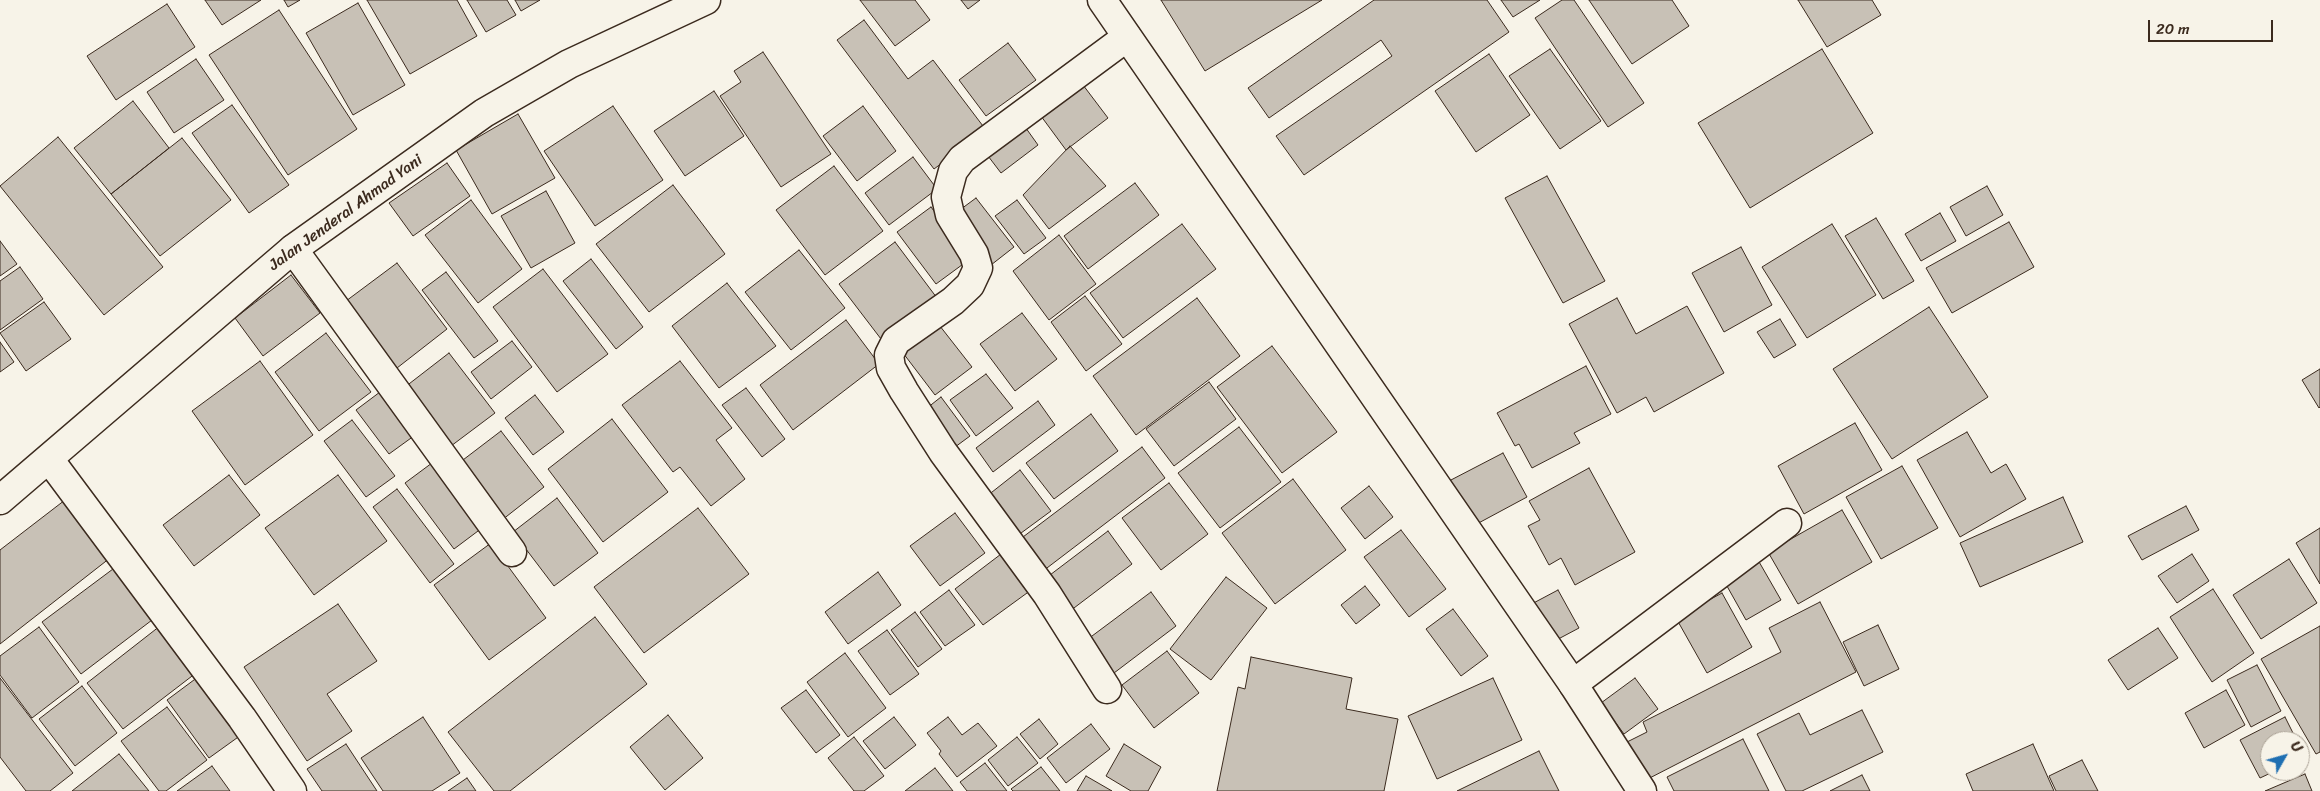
<!DOCTYPE html>
<html>
<head>
<meta charset="utf-8">
<style>
	body { margin:0 }
	#map { position:relative; width:2320px; height:791px; overflow:hidden; background:#f7f3e8; font-family:Sriracha,sans-serif }
	canvas { display:block }
	.north { position:absolute; left:2260px; top:731px; width:50px; height:50px; box-sizing:border-box; background:#f7f3e8; border:1px solid #aca397; border-radius:50%; rotate:52deg; font-size:14px; font-weight:700; line-height:20px; text-align:center; color:#3b2a1e }
	.north::after { content:''; display:block; margin:auto; width:18px; height:22px; background:#1f6fb2; clip-path:polygon(50% 0,100% 100%,50% 72%,0 100%) }
	.scale { position:absolute; left:2148px; top:20px; width:125px; height:22px; box-sizing:border-box; border:2px solid #3b2a1e; border-top:0; padding-left:6px; font-size:15px; line-height:18px; white-space:nowrap; color:#3b2a1e; -webkit-text-stroke:4px #f7f3e8; paint-order:stroke }
</style>
</head>
<body>
<div id="map">
<canvas width="2320" height="791"></canvas>
<div class="north">U</div>
<div class="scale">20 m</div>
</div>
<script>
const g = document.querySelector('canvas').getContext('2d');
g.lineJoin = 'round';
function paint(path, color) {
  g.fillStyle = color;
  g.fill(path, 'evenodd');
}
function poly(rows) {
  const path = new Path2D();
  for (const r of rows) {
    path.moveTo(r[0], r[1]);
    for (let i = 2; i < r.length; i += 2) path.lineTo(r[i], r[i + 1]);
  }
  return path;
}
function stroke(path, color, width, dash) {
  g.strokeStyle = color;
  g.lineWidth = width;
  g.lineCap = dash ? 'butt' : 'round';
  g.setLineDash(dash || []);
  g.stroke(path);
}
function label(font, color, halo, rows, align = 'center') {
  g.font = font + ' Sriracha,sans-serif';
  g.lineWidth = 4;
  g.setLineDash([]);
  g.textBaseline = 'middle';
  g.strokeStyle = halo;
  g.fillStyle = color;
  for (const [text, x, y, turn = 0] of rows) {
    g.save();
    g.translate(x, y);
    g.rotate((+turn || 0) * Math.PI / 180);
    g.textAlign = isNaN(turn) ? turn : align;
    if (halo) g.strokeText(text, 0, 0);
    g.fillText(text, 0, 0);
    g.restore();
  }
}
const building = poly([
	[205,0,261,0,222,25,205,0],
	[284,0,300,0,288,7,284,0],
	[367,0,457,0,477,36,410,74,367,0],
	[467,0,507,0,516,15,486,32,467,0],
	[515,0,540,0,521,11,515,0],
	[860,0,915,0,930,20,895,46,860,0],
	[961,0,980,0,968,9,961,0],
	[1161,0,1322,0,1205,71,1161,0],
	[1374,0,1487,0,1509,32,1304,175,1276,136,1392,56,1381,40,1269,118,1248,88,1374,0],
	[1501,0,1540,0,1513,17,1501,0],
	[1562,0,1574,0,1644,103,1608,127,1535,18,1562,0],
	[1589,0,1672,0,1689,26,1632,64,1589,0],
	[1798,0,1872,0,1881,15,1827,47,1798,0],
	[358,3,405,85,353,115,306,33,358,3],
	[167,4,195,47,116,100,87,56,167,4],
	[279,10,357,129,288,175,209,55,279,10],
	[864,20,908,79,933,60,986,130,934,169,837,40,864,20],
	[1008,43,1036,80,986,116,959,80,1008,43],
	[1550,49,1601,121,1560,149,1509,76,1550,49],
	[1822,49,1873,133,1750,208,1698,123,1822,49],
	[763,52,831,154,781,187,720,96,741,82,734,71,763,52],
	[1489,54,1530,115,1476,152,1435,91,1489,54],
	[196,59,224,100,174,133,147,92,196,59],
	[1080,81,1108,118,1066,150,1038,112,1080,81],
	[714,91,744,136,685,176,654,131,714,91],
	[133,101,169,148,111,194,74,148,133,101],
	[232,105,289,185,249,213,192,133,232,105],
	[613,106,663,180,595,226,544,151,613,106],
	[863,106,896,151,857,181,823,136,863,106],
	[518,114,555,178,492,214,456,150,518,114],
	[1023,124,1038,145,1001,173,985,152,1023,124],
	[58,137,163,267,104,315,0,186,58,137],
	[182,138,231,200,160,256,111,194,182,138],
	[1070,146,1106,186,1049,229,1023,195,1070,146],
	[913,157,937,189,889,225,865,193,913,157],
	[447,163,470,196,413,236,389,203,447,163],
	[834,166,883,231,825,275,776,210,834,166],
	[1547,176,1605,281,1563,303,1505,198,1547,176],
	[1135,183,1159,215,1088,269,1064,236,1135,183],
	[673,185,725,254,649,312,596,244,673,185],
	[1987,186,2003,215,1966,236,1950,207,1987,186],
	[546,191,575,243,531,268,501,216,546,191],
	[976,198,1014,247,991,265,953,215,976,198],
	[471,200,522,269,478,303,425,235,471,200],
	[1017,200,1046,238,1024,254,995,216,1017,200],
	[931,207,970,259,936,284,897,232,931,207],
	[1940,213,1956,241,1921,261,1905,234,1940,213],
	[1876,218,1914,281,1883,299,1845,236,1876,218],
	[2009,222,2034,267,1952,313,1926,268,2009,222],
	[1182,224,1216,269,1123,338,1090,293,1182,224],
	[1832,224,1876,295,1807,338,1762,267,1832,224],
	[1059,235,1096,284,1049,320,1013,271,1059,235],
	[0,241,17,264,0,276,0,241],
	[895,242,937,298,881,339,839,284,895,242],
	[1741,247,1772,305,1724,332,1692,273,1741,247],
	[799,250,845,308,791,350,745,292,799,250],
	[591,259,643,327,616,349,563,281,591,259],
	[397,263,447,329,397,368,346,301,397,263],
	[20,267,43,299,0,330,0,281,20,267],
	[543,269,608,354,557,392,493,307,543,269],
	[446,272,498,341,474,358,422,290,446,272],
	[291,275,320,313,263,356,235,318,291,275],
	[727,283,776,346,719,388,672,326,727,283],
	[1085,296,1122,344,1086,371,1051,322,1085,296],
	[1197,298,1240,356,1136,435,1093,376,1197,298],
	[1617,298,1636,334,1687,306,1724,373,1654,412,1646,397,1617,413,1569,324,1617,298],
	[44,302,71,339,26,371,0,333,44,302],
	[1929,307,1988,397,1892,459,1833,369,1929,307],
	[1022,313,1057,359,1015,391,980,344,1022,313],
	[1780,319,1796,345,1774,358,1757,332,1780,319],
	[846,320,879,364,793,430,760,385,846,320],
	[936,321,972,367,935,395,900,349,936,321],
	[326,333,371,392,319,431,275,372,326,333],
	[512,341,532,367,491,399,471,372,512,341],
	[0,342,14,362,0,372,0,342],
	[1272,346,1337,432,1282,473,1217,387,1272,346],
	[449,353,495,413,451,446,405,387,449,353],
	[260,361,313,435,245,485,192,411,260,361],
	[680,361,732,428,716,440,745,479,711,506,680,467,673,472,622,405,680,361],
	[1586,366,1611,414,1574,433,1580,443,1532,468,1519,444,1515,446,1497,413,1586,366],
	[2320,369,2320,407,2319,408,2302,380,2320,369],
	[986,374,1013,408,976,436,950,400,986,374],
	[1209,382,1236,419,1174,466,1146,429,1209,382],
	[746,388,785,439,762,457,722,405,746,388],
	[384,389,418,433,389,454,356,410,384,389],
	[535,395,564,432,533,455,505,418,535,395],
	[941,397,970,436,951,450,922,412,941,397],
	[1038,401,1055,425,993,472,976,448,1038,401],
	[1091,414,1118,451,1054,499,1026,463,1091,414],
	[612,419,668,492,603,542,548,469,612,419],
	[352,420,395,476,366,497,324,441,352,420],
	[1855,423,1882,470,1804,514,1778,466,1855,423],
	[1239,427,1281,482,1220,528,1178,473,1239,427],
	[501,431,544,487,502,520,459,463,501,431],
	[1967,432,1991,473,2006,464,2026,499,1960,537,1917,460,1967,432],
	[1142,447,1165,478,1043,571,1019,540,1142,447],
	[1503,453,1527,497,1473,526,1449,481,1503,453],
	[436,460,486,525,454,549,405,483,436,460],
	[1902,466,1938,528,1881,559,1846,497,1902,466],
	[1589,468,1635,552,1575,585,1561,558,1549,565,1528,526,1540,520,1529,501,1589,468],
	[1020,470,1051,511,1017,536,987,496,1020,470],
	[229,475,260,515,194,566,163,525,229,475],
	[338,475,387,541,314,595,265,528,338,475],
	[1293,479,1346,550,1275,604,1222,533,1293,479],
	[1169,483,1208,534,1161,570,1122,518,1169,483],
	[1369,486,1393,517,1365,539,1341,508,1369,486],
	[397,489,454,564,430,583,373,507,397,489],
	[2063,497,2083,542,1980,587,1960,543,2063,497],
	[557,498,598,553,554,586,513,532,557,498],
	[65,500,110,558,0,644,0,550,65,500],
	[2186,506,2199,530,2142,560,2128,536,2186,506],
	[698,508,749,574,644,653,594,587,698,508],
	[1842,510,1872,562,1798,604,1768,552,1842,510],
	[955,513,985,553,940,586,910,546,955,513],
	[2320,528,2320,584,2296,543,2320,528],
	[1401,530,1446,589,1409,617,1364,557,1401,530],
	[1108,531,1132,564,1070,611,1046,578,1108,531],
	[491,543,546,618,489,660,434,585,491,543],
	[1009,548,1038,585,983,625,955,589,1009,548],
	[2192,554,2209,581,2177,603,2158,576,2192,554],
	[2289,559,2317,603,2261,639,2233,595,2289,559],
	[1758,560,1781,600,1746,620,1723,579,1758,560],
	[117,566,156,617,81,674,42,622,117,566],
	[878,572,901,605,848,644,825,612,878,572],
	[1226,577,1267,608,1211,680,1170,649,1226,577],
	[1365,586,1380,605,1356,624,1341,605,1365,586],
	[2213,589,2254,653,2212,682,2170,617,2213,589],
	[949,590,975,625,945,646,920,612,949,590],
	[1558,590,1579,628,1547,645,1526,607,1558,590],
	[1151,592,1176,626,1114,673,1088,639,1151,592],
	[1722,593,1752,647,1707,673,1676,618,1722,593],
	[1820,602,1856,672,1640,783,1621,745,1647,732,1643,722,1781,652,1769,628,1820,602],
	[338,604,377,661,327,694,352,731,307,761,244,667,338,604],
	[1453,609,1488,656,1461,676,1426,629,1453,609],
	[915,612,942,649,918,667,891,630,915,612],
	[595,617,647,684,510,791,494,791,448,732,595,617],
	[1878,625,1899,669,1864,686,1843,642,1878,625],
	[160,626,196,673,123,729,87,683,160,626],
	[2320,626,2320,752,2316,754,2261,659,2320,626],
	[39,627,79,682,32,718,0,675,0,656,39,627],
	[2158,628,2178,658,2128,690,2108,660,2158,628],
	[887,630,919,674,890,695,858,651,887,630],
	[1167,651,1199,693,1154,728,1122,685,1167,651],
	[845,653,886,708,848,737,807,682,845,653],
	[1251,657,1352,678,1346,709,1398,719,1384,791,1217,791,1238,687,1245,689,1251,657],
	[2257,665,2281,711,2251,727,2227,680,2257,665],
	[206,671,248,730,209,758,167,700,206,671],
	[0,678,73,773,50,791,26,791,0,757,0,678],
	[1493,678,1522,740,1437,779,1408,716,1493,678],
	[1635,678,1658,709,1624,734,1601,703,1635,678],
	[82,686,117,733,75,766,39,719,82,686],
	[806,690,840,735,816,753,781,708,806,690],
	[2226,690,2245,725,2204,748,2185,713,2226,690],
	[167,707,207,760,166,791,159,791,121,741,167,707],
	[1862,710,1883,752,1802,791,1786,791,1757,734,1799,713,1810,735,1862,710],
	[668,715,703,758,665,790,630,747,668,715],
	[423,717,460,773,432,791,383,791,361,758,423,717],
	[894,717,916,745,885,769,863,741,894,717],
	[948,717,962,735,978,723,997,746,957,777,939,754,941,751,927,733,948,717],
	[2285,717,2297,741,2270,741,2270,771,2275,771,2260,778,2240,740,2285,717],
	[1039,719,1058,744,1040,759,1020,734,1039,719],
	[1091,724,1110,749,1066,783,1047,758,1091,724],
	[854,737,884,776,864,791,854,791,828,758,854,737],
	[1017,737,1038,763,1008,786,988,760,1017,737],
	[1743,739,1769,791,1674,791,1667,777,1743,739],
	[346,744,377,791,322,791,307,769,346,744],
	[1124,744,1161,767,1148,791,1131,791,1106,776,1124,744],
	[2033,744,2054,791,1973,791,1966,774,2033,744],
	[2300,747,2305,756,2300,758,2300,747],
	[1539,751,1559,791,1457,791,1539,751],
	[119,754,149,791,72,791,119,754],
	[2082,760,2098,791,2056,791,2049,776,2082,760],
	[985,763,1007,791,967,791,960,782,985,763],
	[212,766,230,791,177,791,212,766],
	[1041,767,1060,791,1013,791,1011,789,1041,767],
	[935,768,953,791,905,791,935,768],
	[2305,774,2312,791,2265,791,2305,774],
	[1862,775,1870,791,1830,791,1862,775],
	[1086,776,1112,791,1077,791,1086,776],
	[467,778,476,791,448,791,467,778]
]);
paint(building, '#c8c1b6');
stroke(building, '#3b2a1e', 1);
const minor = poly([
	[293,249,512,552],
	[49,459,242,718,292,791],
	[1573,684,1787,523],
	[1107,689,1047,594,943,452,904,391,891,368,889,355,896,341,953,301,970,285,978,268,974,254,950,215,946,197,953,171,962,159,1127,37]
]);
const tertiary = poly([
	[1102,0,1573,684,1642,791]
]);
const trunk = poly([
	[0,500,293,249,484,113,569,64,706,0]
]);
stroke(minor, '#3b2a1e', 31);
stroke(tertiary, '#3b2a1e', 31);
stroke(trunk, '#3b2a1e', 31);
stroke(minor, '#f7f3e8', 28);
stroke(tertiary, '#f7f3e8', 28);
stroke(trunk, '#f7f3e8', 28);
label('16px', '#3b2a1e', '#f7f3e8', [
	["Jalan Jenderal Ahmad Yani",346,213,-36]
]);
</script>
</body>
</html>
